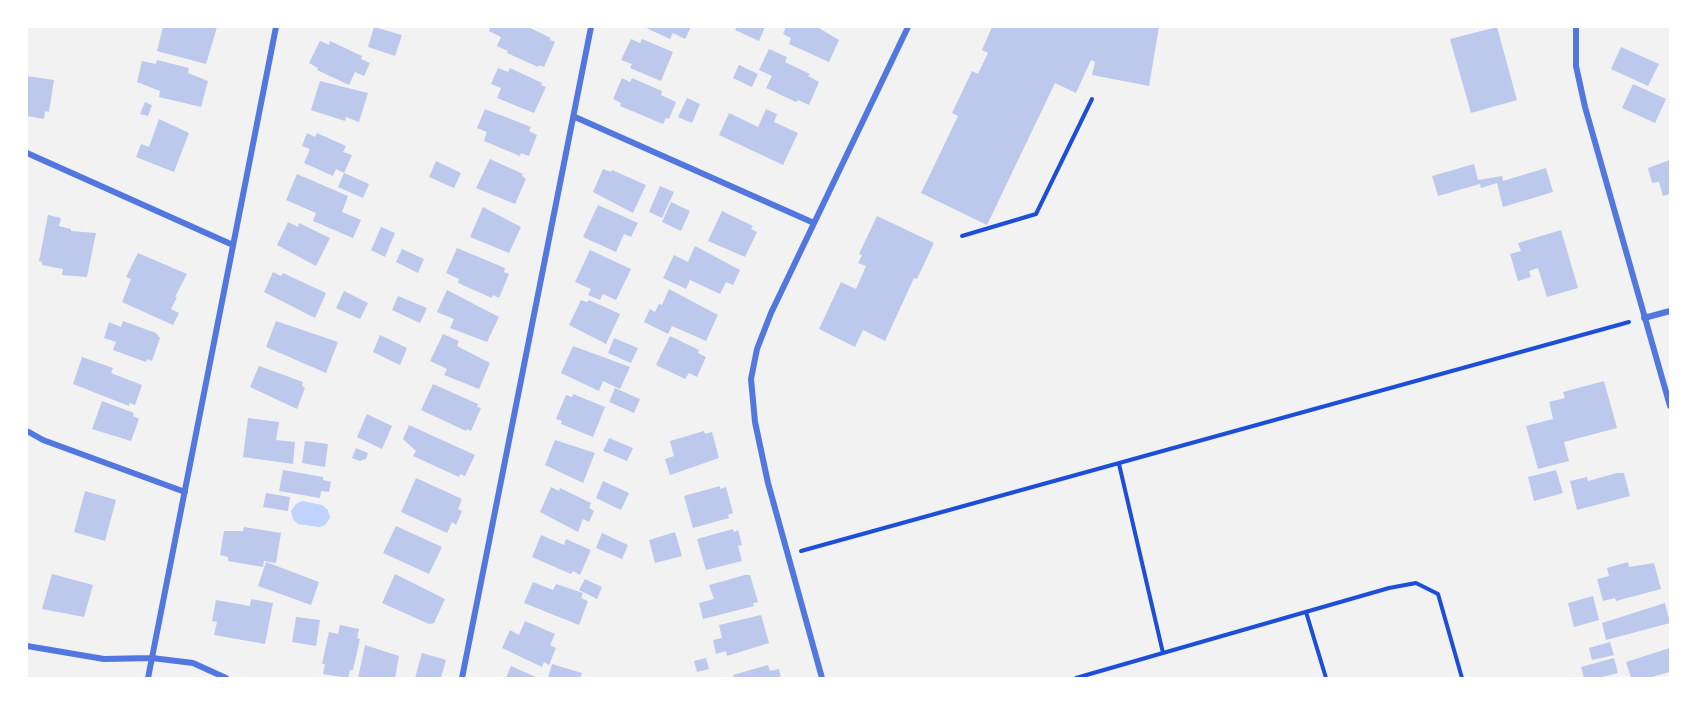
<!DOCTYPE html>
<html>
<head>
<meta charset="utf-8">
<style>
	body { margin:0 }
	#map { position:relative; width:1697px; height:705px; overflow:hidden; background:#f2f2f2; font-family:Lato,sans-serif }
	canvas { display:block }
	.frame { position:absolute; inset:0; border:28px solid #fff; pointer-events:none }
</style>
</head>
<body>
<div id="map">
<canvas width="1697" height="705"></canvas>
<div class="frame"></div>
</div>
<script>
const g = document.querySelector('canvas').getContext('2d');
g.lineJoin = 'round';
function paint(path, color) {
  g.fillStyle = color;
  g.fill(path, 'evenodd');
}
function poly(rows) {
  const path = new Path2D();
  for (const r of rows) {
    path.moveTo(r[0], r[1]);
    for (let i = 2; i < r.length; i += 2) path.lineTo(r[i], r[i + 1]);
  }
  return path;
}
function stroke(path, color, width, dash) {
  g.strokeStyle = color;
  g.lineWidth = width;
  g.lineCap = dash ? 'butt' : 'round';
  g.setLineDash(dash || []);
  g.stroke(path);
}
paint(poly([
	[302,501,322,505,328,510,330,518,325,525,319,527,298,524,293,519,291,511,296,504]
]), '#bfd3fe');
paint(poly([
	[163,27,217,27,206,64,157,51],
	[374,27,402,35,395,56,368,47],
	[490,27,528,27,551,38,550,40,555,42,544,67,539,65,538,67,507,53,508,51,497,46,501,37,489,31],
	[644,27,691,27,685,39,673,33,670,39],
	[737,27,765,27,759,41,735,30],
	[786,27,817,27,839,40,829,62,789,44,791,38,783,34],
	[992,27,1159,27,1149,86,1092,75,1095,62,1091,60,1076,93,1055,83,987,225,921,193,958,116,952,113,972,71,978,74,988,53,982,50],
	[1497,27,1517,100,1471,113,1450,39],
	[631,39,640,43,642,39,673,52,661,81,630,68,632,64,621,60],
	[320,41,329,45,330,41,362,56,361,59,370,63,364,76,355,72,349,85,317,70,318,68,309,63],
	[1621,47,1659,64,1648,86,1611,69],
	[769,49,787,57,785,62,810,74,808,76,819,82,809,105,798,100,796,102,766,88,772,76,759,70],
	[157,60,189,68,188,73,208,81,201,107,159,97,160,91,137,82,142,61,156,64],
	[739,65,758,74,752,87,733,78],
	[498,68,508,72,510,68,542,83,541,85,546,87,534,113,497,98,501,88,491,84],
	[27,76,54,80,49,112,45,111,44,119,27,116],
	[622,78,630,82,632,78,662,91,661,95,676,102,669,119,666,118,663,124,620,106,621,103,613,99],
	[320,81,368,93,359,122,346,117,345,121,311,110],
	[1633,84,1666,99,1655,123,1622,108],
	[687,98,700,104,692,123,678,117],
	[145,102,152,105,148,116,140,114],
	[485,109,531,127,529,131,537,135,529,156,521,153,520,156,484,141,487,132,477,128],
	[766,109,777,114,774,122,798,133,783,165,719,135,729,113,758,127],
	[159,119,189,133,174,172,136,157,141,144,149,147],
	[307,133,315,137,317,133,346,146,343,152,352,155,344,173,336,169,333,176,304,163,310,149,302,146],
	[490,159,523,174,522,176,526,179,515,204,476,188],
	[1670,160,1670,194,1663,196,1659,182,1652,183,1648,168],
	[436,161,461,173,454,188,429,177],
	[1474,164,1478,180,1502,176,1503,181,1546,168,1553,192,1503,207,1497,183,1481,188,1480,184,1438,196,1432,176],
	[603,169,611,172,612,170,646,185,633,213,593,192],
	[344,173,369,184,363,198,338,187],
	[297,174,348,196,342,212,361,220,353,238,313,221,316,213,286,200],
	[660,186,674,192,662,218,649,212],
	[671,202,690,211,681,231,662,222],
	[598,205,638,223,631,237,624,234,616,252,583,237],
	[483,207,521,227,509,253,470,237],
	[722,211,753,226,751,229,757,232,745,257,708,241],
	[48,215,61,218,59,226,71,229,71,231,96,233,87,277,62,275,63,269,42,265,42,262,39,261],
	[877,216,934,243,917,279,914,278,885,341,863,330,855,347,819,329,841,282,856,289,866,266,858,263,862,255,859,254],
	[288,222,298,227,299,223,330,238,316,266,277,245],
	[381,227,395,233,385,257,371,250],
	[1561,230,1578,288,1547,297,1538,268,1529,271,1531,277,1518,281,1510,254,1521,251,1518,243],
	[695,246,740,270,733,285,726,282,720,294,690,280,686,289,663,278,674,255,688,262],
	[457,248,505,268,504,272,509,274,499,298,493,295,492,298,458,283,459,279,446,273],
	[402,249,424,259,418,273,396,262],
	[590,250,631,269,616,300,603,294,600,300,588,295,591,289,575,282],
	[138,253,187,274,175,297,177,297,171,309,179,313,173,325,122,302,131,279,126,277],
	[273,272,281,276,283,273,326,293,315,318,264,292],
	[669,289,718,315,706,341,672,326,668,334,644,322,650,309,655,312,659,304,662,305],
	[447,290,499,317,487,342,450,328,454,319,437,312],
	[344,291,368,303,360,319,336,308],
	[398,296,427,308,420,323,392,310],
	[581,300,587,302,589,300,620,314,606,344,569,325],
	[123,321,156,333,160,338,152,361,147,359,146,362,113,350,116,342,104,338,109,322,121,327],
	[276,321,338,342,326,373,266,347],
	[443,334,459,341,457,346,490,363,479,389,444,375,447,369,430,361],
	[380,335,407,348,400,365,373,352],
	[670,336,699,350,698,353,706,357,697,377,689,373,685,379,656,365],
	[614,338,638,348,631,363,608,353],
	[573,346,630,367,620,389,603,381,599,391,561,373],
	[82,357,113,368,111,373,142,385,135,405,129,403,129,406,73,384],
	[259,366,303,382,302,386,305,388,297,409,250,387],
	[1604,381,1617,428,1564,442,1569,461,1538,469,1526,426,1553,419,1549,402,1565,398,1563,392],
	[433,384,478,404,477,407,481,408,471,431,467,429,466,431,421,410],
	[615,388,640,399,634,413,609,402],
	[573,394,605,407,593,437,561,424,562,421,556,419,566,395,572,397],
	[102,401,134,413,133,416,139,419,131,441,92,429],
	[367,414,392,426,382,449,357,437],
	[248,418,279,422,276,440,295,442,293,464,243,457],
	[409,425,475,455,465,476,460,474,459,477,413,456,416,451,403,439],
	[704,431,705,434,712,432,719,458,670,475,665,459,674,456,670,441],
	[609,438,633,448,627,461,603,451],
	[555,440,595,453,583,483,545,465],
	[305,441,328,444,325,467,302,463],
	[356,448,368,453,366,459,360,461,352,458],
	[283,470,323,477,323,480,331,482,329,492,321,491,320,498,279,491],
	[1556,470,1563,493,1534,501,1528,477],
	[1617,473,1624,473,1630,496,1577,510,1570,481,1587,477,1588,481],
	[416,478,462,499,458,509,462,511,456,525,452,522,447,533,401,512],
	[603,481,629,493,621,510,596,498],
	[720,486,720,489,726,487,733,513,728,515,729,518,693,528,684,496],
	[551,487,559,491,560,488,591,503,589,508,594,511,589,522,583,519,578,532,540,512],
	[85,491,116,500,105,541,74,532],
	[266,493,290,497,288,511,263,507],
	[396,526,442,547,429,574,383,553],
	[244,527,281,533,276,563,264,561,263,567,228,561,228,557,220,555,224,531,243,531],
	[733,529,734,532,738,530,742,545,738,546,742,561,706,570,697,539],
	[675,532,682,556,655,563,649,540],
	[602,533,628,545,622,559,596,548],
	[541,535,564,545,566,539,591,550,580,575,573,571,571,574,532,557],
	[266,562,319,582,311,605,258,586],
	[1628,562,1629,567,1654,563,1661,589,1616,601,1615,598,1603,601,1597,579,1609,576,1607,568],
	[52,574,93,585,84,617,42,609],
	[395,574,445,599,434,623,429,624,382,603],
	[745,575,750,575,758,602,753,603,754,606,703,619,699,603,714,599,709,585],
	[585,579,602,587,597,599,579,590],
	[533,582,553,590,556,584,583,593,581,598,588,601,579,625,524,603],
	[1593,596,1599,620,1574,627,1568,603],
	[251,599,273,603,265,644,214,635,217,622,212,621,216,600,250,606],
	[1665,603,1670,623,1606,640,1602,623],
	[761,615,769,643,727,656,726,651,716,654,713,640,722,638,719,625],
	[296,617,320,620,316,646,292,642],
	[525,621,555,634,550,645,556,648,549,665,544,662,542,667,502,648,510,630,519,635],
	[340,625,359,629,357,638,360,639,353,670,350,670,348,678,323,674,325,664,322,664,329,632,338,634],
	[1610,642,1614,655,1592,660,1589,648],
	[365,645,399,656,395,678,358,678],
	[1670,648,1670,672,1648,678,1631,678,1626,662],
	[422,653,446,660,441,678,415,678],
	[706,658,709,669,697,672,694,661],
	[1614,658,1618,673,1598,678,1584,678,1581,667],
	[552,664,582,673,580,678,548,678],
	[768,665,770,671,779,669,781,678,734,678,733,675],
	[511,666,538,678,506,678]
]), '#bdc9ec');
stroke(poly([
	[962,236,1036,214,1092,99],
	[1119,464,1163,653],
	[801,551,1629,322],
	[1306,612,1326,678],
	[1076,678,1389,588,1416,583,1438,594,1462,678]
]), '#1d4ed8', 4);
stroke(poly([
	[1576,27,1576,66,1585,107,1670,406],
	[575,117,814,223],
	[27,153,233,245],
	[1644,318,1670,311],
	[27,431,43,440,185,492],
	[27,646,104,659,152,658,193,663,226,678],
	[148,678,276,27],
	[462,678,591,27],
	[822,678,768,483,755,422,751,379,757,349,771,313,908,27]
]), '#5277de', 6);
</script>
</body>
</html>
